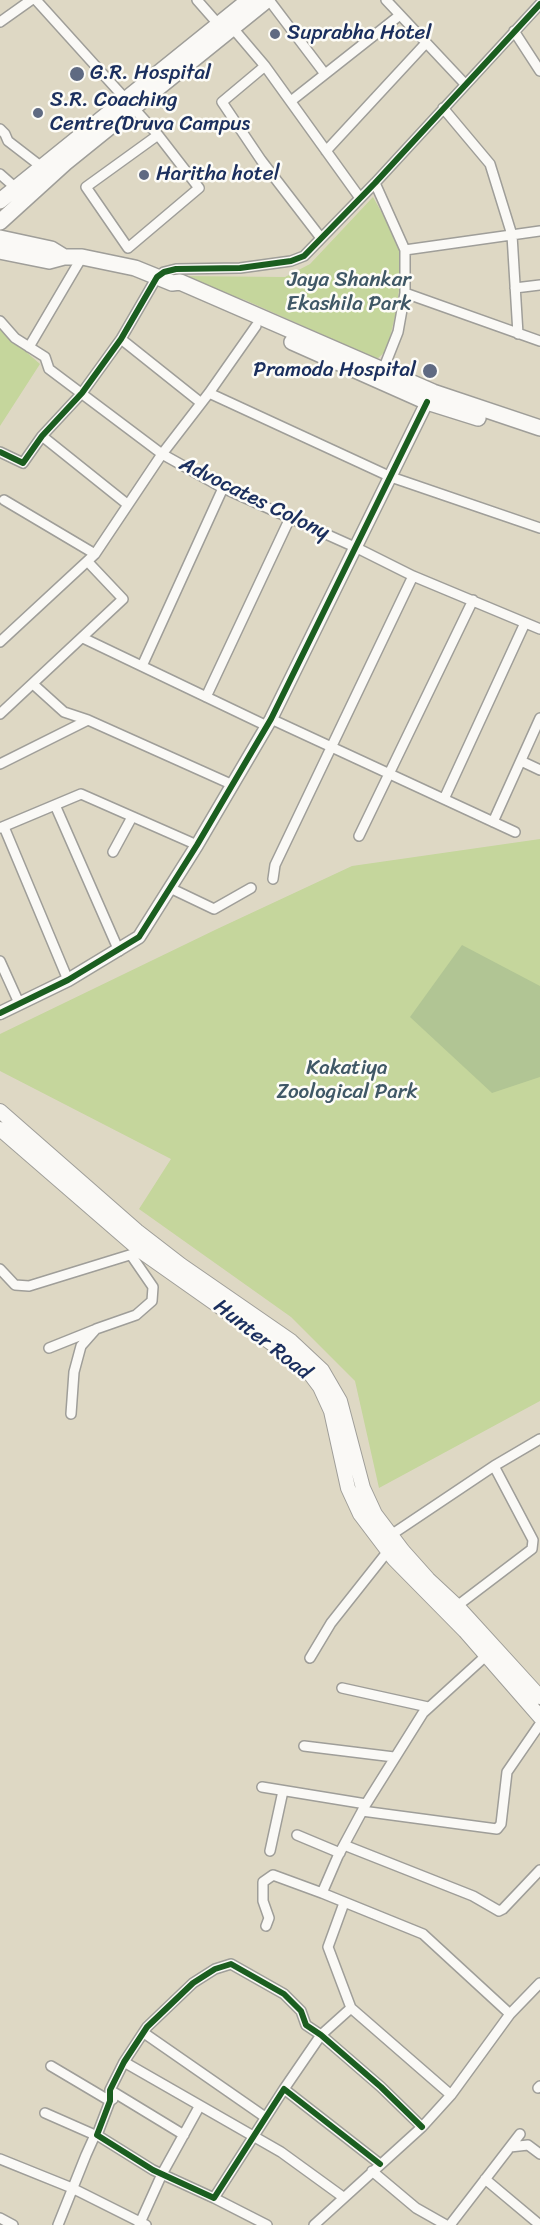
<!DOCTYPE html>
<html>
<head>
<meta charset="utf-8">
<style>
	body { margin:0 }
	canvas { display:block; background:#ded8c4 }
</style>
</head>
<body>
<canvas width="540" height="2225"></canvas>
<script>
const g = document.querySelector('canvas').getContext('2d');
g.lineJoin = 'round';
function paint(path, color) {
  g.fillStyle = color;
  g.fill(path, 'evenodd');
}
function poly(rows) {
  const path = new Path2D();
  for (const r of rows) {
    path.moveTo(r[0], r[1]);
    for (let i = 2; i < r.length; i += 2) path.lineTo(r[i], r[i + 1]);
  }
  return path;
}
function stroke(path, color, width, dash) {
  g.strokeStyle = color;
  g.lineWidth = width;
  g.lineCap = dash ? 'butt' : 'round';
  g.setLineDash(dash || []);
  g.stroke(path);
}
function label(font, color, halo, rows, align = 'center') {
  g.font = font + ' Sriracha,sans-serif';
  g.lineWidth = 5;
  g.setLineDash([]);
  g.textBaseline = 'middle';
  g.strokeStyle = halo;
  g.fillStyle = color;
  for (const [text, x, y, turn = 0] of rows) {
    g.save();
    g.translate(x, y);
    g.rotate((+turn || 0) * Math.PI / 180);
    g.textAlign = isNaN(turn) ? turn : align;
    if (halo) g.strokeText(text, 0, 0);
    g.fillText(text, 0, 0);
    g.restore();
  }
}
paint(poly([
	[373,197,400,245,400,282,396,312,387,350,377,359,245,300,180,280,181,276,285,277,310,264],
	[0,329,40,364,0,426],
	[540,839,540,1401,379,1488,355,1381,291,1317,139,1209,171,1159,0,1071,0,1034,217,929,352,866]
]), '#c5d69c');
paint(poly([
	[462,945,540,986,540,1077,492,1093,410,1017]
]), '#b1c594');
const minor = poly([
	[36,0,158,135,86,187,128,248,199,188,158,135],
	[197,0,219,25],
	[269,0,325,74],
	[386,0,465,84],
	[0,22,31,0],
	[231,26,265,66,360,198],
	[514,31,540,71],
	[265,66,222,102,261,160,321,238],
	[291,101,400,15],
	[443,108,490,164,512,235,518,334],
	[0,129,5,134,8,141,43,168],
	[326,151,426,43],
	[0,174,17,189],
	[375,183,405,250,405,293,398,332,383,370],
	[405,250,540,231],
	[515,288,540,285],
	[405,293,540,341],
	[0,321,15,338,45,357,49,369,162,454,223,488,357,548,413,576,540,629],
	[121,339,200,402],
	[29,347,82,257],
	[209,393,391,477,540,528],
	[42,436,127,504],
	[0,452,23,463,42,436,82,393,121,339,157,277,164,272,176,269,240,268,291,261,304,256,375,183,540,4],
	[4,500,95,554],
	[83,638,267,726],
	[0,642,95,554,162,454,209,393,256,326],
	[142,666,223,488],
	[33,684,64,712,88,720,233,785],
	[206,697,290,518],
	[0,714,123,599,88,562],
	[271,719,515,832],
	[521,761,540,770],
	[0,764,88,720],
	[444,799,525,623],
	[55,805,119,951],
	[493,822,540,718],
	[4,827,68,980],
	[0,828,81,794,197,845],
	[359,836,473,600],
	[113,852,132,817],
	[273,879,275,865,413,576],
	[170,888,214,909,251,888],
	[0,961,19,1003],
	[0,1269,15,1285,29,1286,136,1253],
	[49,1348,94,1330],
	[71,1414,74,1372,81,1346,96,1329,136,1315,152,1301,153,1287,131,1255],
	[391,1535,494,1466,540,1439],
	[457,1606,532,1549,533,1540,494,1466],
	[310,1658,331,1623,388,1551],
	[342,1688,428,1707],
	[304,1746,394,1757],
	[262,1787,366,1804],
	[362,1811,497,1829,501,1824,507,1772,540,1724],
	[297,1835,340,1853],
	[344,1845,473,1896,499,1911,503,1909,540,1870],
	[270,1851,283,1791],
	[322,1893,423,1934,510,2014],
	[266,1926,269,1918,263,1901,263,1882,273,1875,322,1893,338,1856,366,1804,423,1713,489,1653],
	[351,2008,451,2095],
	[144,2033,265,2117],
	[124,2062,281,2152,343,2197],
	[51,2066,110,2101,113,2099],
	[538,2088,540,2086],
	[284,2089,321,2035,351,2008,328,1947,344,1903],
	[110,2090,184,2135],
	[45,2113,95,2135],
	[510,2147,528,2145,540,2154],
	[0,2159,72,2188,146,2225],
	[380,2164,284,2089,214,2198,153,2170,97,2135,110,2101,110,2090,124,2062,147,2027,193,1983,215,1969,231,1964,284,1994,301,2011,306,2025,321,2035,381,2087,422,2127],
	[372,2171,416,2208,446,2225],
	[485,2179,540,2225],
	[214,2198,267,2225],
	[0,2218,13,2225],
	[58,2225,86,2155,95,2135,97,2135],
	[139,2225,162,2174,199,2107],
	[314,2225,422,2127,451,2095,510,2014,540,1983],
	[450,2225,520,2134]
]);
const tertiary = poly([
	[0,1013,68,980,139,937,197,845,271,719,427,402]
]);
const secondary = poly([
	[0,1111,137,1231,181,1265,291,1341,322,1370,340,1401,363,1488,375,1514,403,1551,428,1579,457,1606,540,1697],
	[0,1129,142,1252,301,1364,311,1375,320,1387,331,1411,348,1488,360,1514,394,1559,465,1631,540,1717]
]);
const primary = poly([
	[0,201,249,0],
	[0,222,65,163,267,0],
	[0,238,51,249,64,257],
	[0,251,49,261,64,257,82,257,135,268,172,283,180,282,433,392,540,428],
	[292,342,427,402,478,418]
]);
stroke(minor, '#9f9e99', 12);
stroke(tertiary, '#9f9e99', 15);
stroke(secondary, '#9f9e99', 16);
stroke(primary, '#9f9e99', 18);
stroke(minor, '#faf9f6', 9);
stroke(tertiary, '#faf9f6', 12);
stroke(secondary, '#faf9f6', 14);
stroke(primary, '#faf9f6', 15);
stroke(poly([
	[0,452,23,463,42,436,82,393,121,339,157,277,164,272,176,269,240,268,291,261,304,256,375,183,540,4],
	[0,1013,68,980,139,937,197,845,271,719,427,402],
	[380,2164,284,2089,214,2198,153,2170,97,2135,110,2101,110,2090,124,2062,147,2027,193,1983,215,1969,231,1964,284,1994,301,2011,306,2025,321,2035,381,2087,422,2127]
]), '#1b5e20', 6);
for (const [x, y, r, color] of [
	[275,34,6,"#5f6a82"],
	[77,74,8,"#5f6a82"],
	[38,113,6,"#5f6a82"],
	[144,175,6,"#5f6a82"],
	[430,371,8,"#5f6a82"]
]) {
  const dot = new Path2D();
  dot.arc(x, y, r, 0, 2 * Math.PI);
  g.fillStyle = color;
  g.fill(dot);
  stroke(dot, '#fdfcf7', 2);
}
label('21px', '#1b2f5e', '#fdfcf7', [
	["Suprabha Hotel",287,34],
	["G.R. Hospital",90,74],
	["S.R. Coaching",50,101],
	["Centre(Druva Campus",50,125],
	["Haritha hotel",156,175],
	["Pramoda Hospital",416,371,"right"]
], 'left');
label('21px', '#405866', '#fdfcf7', [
	["Jaya Shankar",349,281],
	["Ekashila Park",349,305],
	["Kakatiya",347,1069],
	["Zoological Park",347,1093]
]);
label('21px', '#1b2f5e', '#fdfcf7', [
	["Advocates Colony",254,499,26],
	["Hunter Road",262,1340,38]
]);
</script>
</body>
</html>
